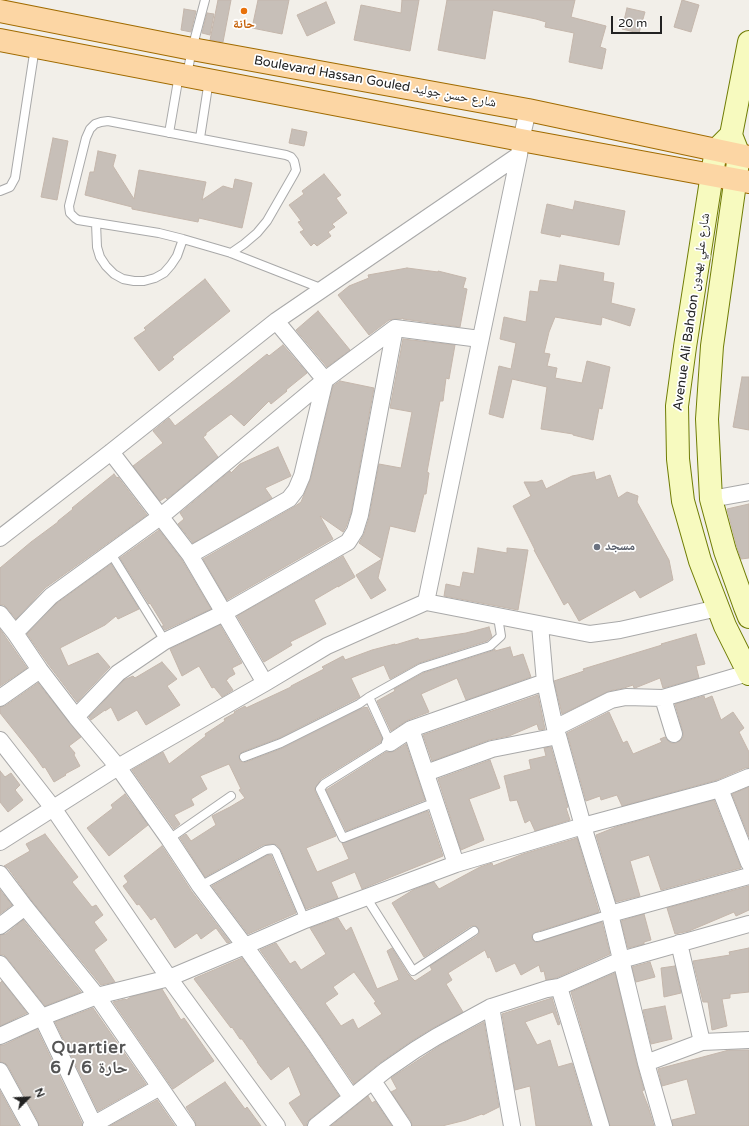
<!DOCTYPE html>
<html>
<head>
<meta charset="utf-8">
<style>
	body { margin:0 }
	#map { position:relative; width:749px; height:1126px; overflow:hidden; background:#f2efe9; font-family:"Varela Round",sans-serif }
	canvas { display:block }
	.north { position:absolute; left:8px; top:1078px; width:40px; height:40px; -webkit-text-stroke:3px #fff; paint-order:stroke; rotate:66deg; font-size:11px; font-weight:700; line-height:16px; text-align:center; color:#222 }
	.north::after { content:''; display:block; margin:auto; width:14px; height:18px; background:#222; clip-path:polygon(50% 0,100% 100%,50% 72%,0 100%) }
	.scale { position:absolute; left:611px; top:16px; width:51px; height:18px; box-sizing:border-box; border:2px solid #222; border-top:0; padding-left:5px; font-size:12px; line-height:14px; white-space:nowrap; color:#222; -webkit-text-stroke:3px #fff; paint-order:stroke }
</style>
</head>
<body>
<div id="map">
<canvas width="749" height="1126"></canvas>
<div class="north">N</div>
<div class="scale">20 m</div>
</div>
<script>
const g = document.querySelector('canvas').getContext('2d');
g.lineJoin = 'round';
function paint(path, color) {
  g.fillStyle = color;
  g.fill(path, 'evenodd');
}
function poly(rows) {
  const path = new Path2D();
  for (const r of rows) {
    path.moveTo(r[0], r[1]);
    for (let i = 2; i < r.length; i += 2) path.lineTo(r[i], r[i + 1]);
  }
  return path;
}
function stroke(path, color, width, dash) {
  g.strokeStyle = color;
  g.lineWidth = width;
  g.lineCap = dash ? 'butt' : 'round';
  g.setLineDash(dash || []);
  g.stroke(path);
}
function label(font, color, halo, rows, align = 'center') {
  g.font = font + ' "Varela Round","Noto Naskh Arabic",sans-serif';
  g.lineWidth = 3.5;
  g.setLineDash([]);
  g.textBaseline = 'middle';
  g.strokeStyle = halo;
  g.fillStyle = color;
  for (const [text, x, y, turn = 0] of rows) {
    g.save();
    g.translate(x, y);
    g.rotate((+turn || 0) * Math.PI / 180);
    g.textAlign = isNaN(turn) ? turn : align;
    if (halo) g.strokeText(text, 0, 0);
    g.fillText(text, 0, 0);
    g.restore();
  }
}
const building = poly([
	[218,0,231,0,223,42,210,40,218,0],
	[258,0,289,0,282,34,252,28,258,0],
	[402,0,419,0,410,51,354,40,361,5,401,13,402,0],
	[447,0,575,0,571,17,606,26,600,47,606,49,602,69,569,62,574,33,545,27,546,22,536,19,493,10,485,59,438,50,447,0],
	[682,0,699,5,691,32,674,27,682,0],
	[326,2,335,23,307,36,297,15,326,2],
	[627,8,645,12,639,33,622,29,627,8],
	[184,9,196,11,191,32,181,30,184,9],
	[207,13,214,14,210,35,202,33,207,13],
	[292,129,307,132,304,146,289,143,292,129],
	[53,138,68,141,57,200,41,197,53,138],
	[98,151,116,155,113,166,134,199,139,170,206,182,202,200,223,186,233,189,235,179,252,183,242,228,199,218,198,222,132,209,132,207,85,195,90,172,94,172,98,151],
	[324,174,341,195,336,198,347,213,332,224,335,227,328,232,331,236,317,246,314,243,311,246,300,232,304,230,298,222,301,221,289,205,304,194,302,191,324,174],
	[575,201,625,211,619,245,561,234,560,237,541,233,547,204,573,210,575,201],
	[560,265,604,273,603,281,614,283,611,303,635,309,630,326,602,317,601,325,555,317,549,332,544,353,550,354,547,366,557,368,555,378,582,383,587,361,610,367,602,409,599,408,593,440,573,435,573,434,541,429,547,387,512,379,503,418,489,414,499,366,511,369,516,343,500,339,504,317,526,322,530,291,538,292,540,280,557,282,560,265],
	[407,268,438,272,438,271,466,278,463,288,467,289,460,327,403,319,403,318,401,319,396,319,389,320,369,335,338,295,349,286,369,278,368,275,407,268],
	[205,279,230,311,172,357,174,359,159,371,134,338,146,330,144,328,205,279],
	[318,311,350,350,327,367,296,330,318,311],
	[403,339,455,345,449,379,446,378,443,401,440,401,427,472,429,473,426,494,424,494,415,532,390,526,378,578,386,590,371,599,356,575,382,559,359,543,364,534,369,518,379,464,401,468,412,412,390,408,403,339],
	[283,345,307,373,286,390,287,391,271,404,269,401,244,426,231,414,206,433,206,435,203,437,218,457,167,499,166,497,160,501,133,466,163,443,153,431,169,418,175,426,231,383,267,354,269,356,283,345],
	[742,377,749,377,749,430,733,427,742,377],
	[340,381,374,388,351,513,346,527,343,532,320,516,333,539,227,600,203,559,294,507,301,502,311,478,333,386,340,381],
	[278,447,291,476,265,488,272,498,193,543,178,524,184,519,180,513,230,471,231,473,240,464,278,447],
	[594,472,596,480,610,475,618,498,627,492,638,496,637,502,669,560,673,580,640,598,635,590,579,621,568,602,564,605,534,550,535,550,513,506,531,496,524,482,537,482,542,480,546,489,572,476,594,472],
	[114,474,117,478,118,477,147,515,45,588,16,619,7,608,4,605,0,605,0,568,31,542,58,522,58,521,73,509,72,508,114,474],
	[749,504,749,558,741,559,737,547,727,509,749,504],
	[159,530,182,560,211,609,165,630,162,626,164,626,150,603,149,604,120,558,159,530],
	[478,548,507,553,507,548,528,550,518,610,444,596,446,584,460,587,463,572,474,574,478,548],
	[343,556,355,577,338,587,338,586,314,600,326,624,290,642,292,645,264,662,237,616,343,556],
	[111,564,139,609,118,619,116,616,105,625,60,648,68,666,98,653,110,667,77,702,48,664,27,634,57,603,111,564],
	[220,625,242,663,232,668,235,674,228,678,228,679,226,680,233,690,222,697,214,687,212,688,199,666,182,676,170,649,220,625],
	[489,627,492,637,487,641,419,663,390,679,384,665,351,678,360,697,356,699,279,738,242,752,240,754,239,756,240,761,243,762,246,762,283,748,365,707,366,708,367,707,382,738,381,742,321,779,315,788,315,791,336,836,306,848,317,872,349,859,342,843,428,811,443,856,364,888,362,889,355,872,331,882,338,898,306,909,281,850,277,845,273,844,263,845,205,877,180,838,186,834,191,841,216,825,212,816,230,807,245,798,239,790,241,789,229,764,200,776,207,789,191,799,194,805,174,815,180,824,174,829,132,770,163,752,169,764,206,736,205,734,225,721,224,719,235,713,234,712,245,706,246,708,291,687,291,686,324,669,322,667,343,656,345,660,372,650,395,644,395,645,418,638,419,640,427,639,466,633,489,627],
	[0,629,27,668,0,686,0,629],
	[696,634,705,664,696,666,699,678,663,688,660,678,635,688,634,688,633,685,624,688,609,691,562,714,554,681,584,671,583,669,606,662,662,645,661,644,696,634],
	[510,647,513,657,523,654,531,677,466,700,457,678,421,694,429,712,408,720,391,731,377,701,395,691,394,689,423,673,492,651,495,649,495,651,510,647],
	[162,662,177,679,167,686,180,705,146,725,137,710,118,721,111,707,105,711,105,710,91,720,89,717,124,680,133,676,135,678,162,662],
	[38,683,81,737,69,746,75,753,74,755,80,766,65,774,66,775,54,782,45,767,43,768,36,758,0,713,0,707,5,706,38,683],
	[538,695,545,729,539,730,537,724,509,736,489,740,432,761,423,735,538,695],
	[704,696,705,699,712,696,721,720,733,712,744,728,739,732,749,752,749,768,745,768,717,780,622,806,617,795,601,800,600,796,586,801,567,733,609,712,623,743,627,741,633,754,662,742,660,739,665,737,668,741,671,743,676,743,681,740,683,737,683,732,675,704,704,696],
	[406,744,425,800,346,831,326,790,386,752,391,752,395,751,406,744],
	[551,747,568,807,566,808,570,820,535,831,530,820,525,823,517,800,510,801,504,776,531,769,529,760,546,756,544,748,551,747],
	[490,760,500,788,469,799,484,840,461,850,438,779,490,760],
	[0,771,5,777,11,773,20,785,15,790,23,800,8,812,0,802,0,771],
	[749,787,749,837,732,794,749,787],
	[125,794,148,825,109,856,87,828,113,808,111,805,125,794],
	[714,800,741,868,661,890,649,855,630,861,640,896,616,902,596,835,616,827,714,800],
	[45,834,78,877,72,882,92,907,96,905,103,915,94,922,107,940,94,950,115,982,101,985,32,901,8,868,4,866,30,851,26,844,45,834],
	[577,838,599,912,536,932,532,935,532,939,535,942,538,942,602,922,610,954,556,978,546,980,544,971,541,972,539,965,521,975,515,963,496,972,490,957,488,958,485,950,448,973,452,980,446,984,463,1012,431,1029,410,1042,381,1062,354,1084,323,1039,260,950,276,943,290,964,295,961,301,970,326,954,310,928,338,918,346,931,351,927,377,989,399,980,387,951,392,948,408,974,415,981,432,970,430,966,477,936,479,933,479,930,476,926,471,926,424,957,392,903,413,890,434,882,439,889,480,867,492,863,493,866,523,854,577,838],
	[354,972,376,1002,374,1003,382,1014,358,1029,353,1019,341,1026,325,1003,338,994,333,987,354,972],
	[162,846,192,892,230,942,227,943,216,928,201,939,197,933,175,948,155,917,151,920,139,904,137,905,123,886,128,882,124,876,162,846],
	[268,855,271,855,296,913,248,934,212,886,268,855],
	[749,886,749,910,736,916,734,912,689,931,675,934,667,908,749,886],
	[0,890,12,905,0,914,0,890],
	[644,914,651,940,644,942,644,944,628,948,621,921,644,914],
	[23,920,81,992,45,1006,7,958,4,955,0,955,0,935,6,934,23,920],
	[749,948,749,992,730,994,730,998,722,999,727,1026,712,1030,708,1002,703,1002,693,961,730,955,729,952,749,948],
	[242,958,307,1049,339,1096,310,1119,307,1122,307,1126,304,1126,289,1103,301,1095,289,1066,271,1080,257,1062,258,1062,242,1039,240,1039,232,1027,231,1028,194,979,195,978,242,958],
	[650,962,655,977,636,982,632,967,650,962],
	[675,966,681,993,664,997,661,968,675,966],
	[615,973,637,1065,644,1090,642,1091,648,1106,654,1126,610,1126,571,992,615,973],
	[2,981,27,1013,0,1026,0,983,2,981],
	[162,989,181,1020,184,1018,214,1061,173,1089,113,1002,125,999,126,1000,131,997,162,989],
	[552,998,560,1024,558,1025,553,1012,525,1022,537,1045,550,1040,558,1067,572,1063,591,1126,536,1126,530,1086,515,1090,502,1014,552,998],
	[665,1006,672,1039,651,1044,643,1010,665,1006],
	[93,1008,146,1084,98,1111,55,1022,93,1008],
	[484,1022,499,1107,483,1115,482,1114,466,1120,442,1126,412,1126,411,1121,391,1092,397,1089,391,1078,441,1045,484,1022],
	[37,1029,82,1123,82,1126,39,1126,38,1121,8,1066,5,1063,0,1062,0,1045,4,1045,37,1029],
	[729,1050,749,1050,749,1126,673,1126,672,1120,696,1114,687,1079,662,1086,658,1069,729,1050],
	[225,1082,245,1109,247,1107,261,1126,196,1126,195,1121,186,1107,225,1082],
	[0,1091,19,1126,0,1126,0,1091],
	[368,1096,372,1103,375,1101,392,1126,331,1126,368,1096],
	[157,1100,175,1126,110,1126,157,1100]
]);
paint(building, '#c7bfb8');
stroke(building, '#c4b6ab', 1);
const service = poly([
	[187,75,192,49,205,0],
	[169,133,179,75],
	[200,138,209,80],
	[0,191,10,187,15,178,35,47],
	[96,223,97,247,100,257,106,266,114,274,123,279,134,281,144,281,155,278,164,273,171,265,177,256,183,239],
	[231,253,244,244,257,233,267,221,294,174,296,170,295,165,294,161,291,157,286,155,108,121,101,122,95,124,90,129,86,138,69,206,70,213,75,218,78,220,159,233,183,239,231,253,323,289],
	[110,552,165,641],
	[369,697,390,743,324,784,320,789,343,838,436,802],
	[244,757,281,743,359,704,369,697,421,668,490,646,501,636,498,617],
	[169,839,231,796],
	[200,886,266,850,273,849,276,852,305,920],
	[366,897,413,971,474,931],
	[537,937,541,936,610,914]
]);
const minor = poly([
	[111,452,190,555,265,683],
	[711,499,749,492],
	[0,538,111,452,276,321,519,155],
	[190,555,289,499,296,490,302,476,325,380,276,321],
	[426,602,519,155,521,140,528,110],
	[0,614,15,633,40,670,76,717,118,767,169,839,200,886,245,946,315,1044,351,1097],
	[540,625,545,682,555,728,558,736,583,826,610,914,646,1063,664,1126],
	[15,633,51,596,160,517,325,380,395,328,480,339],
	[0,698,40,670],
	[663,698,674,734],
	[76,717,118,673,165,641,224,613,348,542,355,531,360,515,395,328],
	[555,728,611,700,626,697,663,698,748,673],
	[411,729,456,864],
	[0,740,53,808,169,978,277,1126],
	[390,743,411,729,545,682],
	[426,773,492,749,558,736],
	[720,789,749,863],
	[0,842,118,767,265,683,327,646,426,602,590,634,620,630,718,608],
	[0,874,25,907,97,996,187,1126],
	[610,914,749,876],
	[0,926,25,907],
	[679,943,702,1042],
	[0,964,42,1017,94,1125],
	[559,987,601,1126],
	[491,1007,512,1126],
	[0,1036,42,1017,97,996,169,978,245,946,305,920,456,864,583,826,720,789,749,777],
	[646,1063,702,1042,749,1040],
	[0,1071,30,1126],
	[373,1081,403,1126],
	[91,1126,160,1087],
	[316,1126,386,1070,415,1050,436,1037,491,1007,547,989,559,987,621,960,749,924]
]);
const secondary = poly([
	[749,42,731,135,739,155,712,346,707,419,711,499,725,551,745,607,749,617],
	[729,137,716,150,712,174,685,347,677,406,678,459,683,501,700,561,725,626,749,674]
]);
const primary = poly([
	[0,11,192,49,528,110,749,157],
	[0,40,521,140,749,182]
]);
stroke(service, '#a9a9a9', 10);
stroke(minor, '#a9a9a9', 18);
stroke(secondary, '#707d05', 24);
stroke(primary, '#a06b00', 24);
stroke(service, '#fff', 8);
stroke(minor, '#fff', 16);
stroke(secondary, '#f7fabf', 22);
stroke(primary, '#fcd6a4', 22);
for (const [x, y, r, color] of [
	[244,11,4,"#e8710a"],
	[597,547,4,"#6b7280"]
]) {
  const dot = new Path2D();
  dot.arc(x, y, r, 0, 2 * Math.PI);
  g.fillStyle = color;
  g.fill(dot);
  stroke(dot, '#fff', 1.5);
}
label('bold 13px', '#c56008', '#fff', [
	["حانة",244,25]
]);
label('13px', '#222', '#fff', [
	["Boulevard Hassan Gouled شارع حسن جوليد",375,82,10],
	["Avenue Ali Bahdon شارع علي بهدون",692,312,-82]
]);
label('bold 13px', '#5b616d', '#fff', [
	["مسجد",605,547]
], 'left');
g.letterSpacing = '1px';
label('bold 17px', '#555', '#fff', [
	["Quartier",89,1049],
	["6 / حارة 6",89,1069]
]);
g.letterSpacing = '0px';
</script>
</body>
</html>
